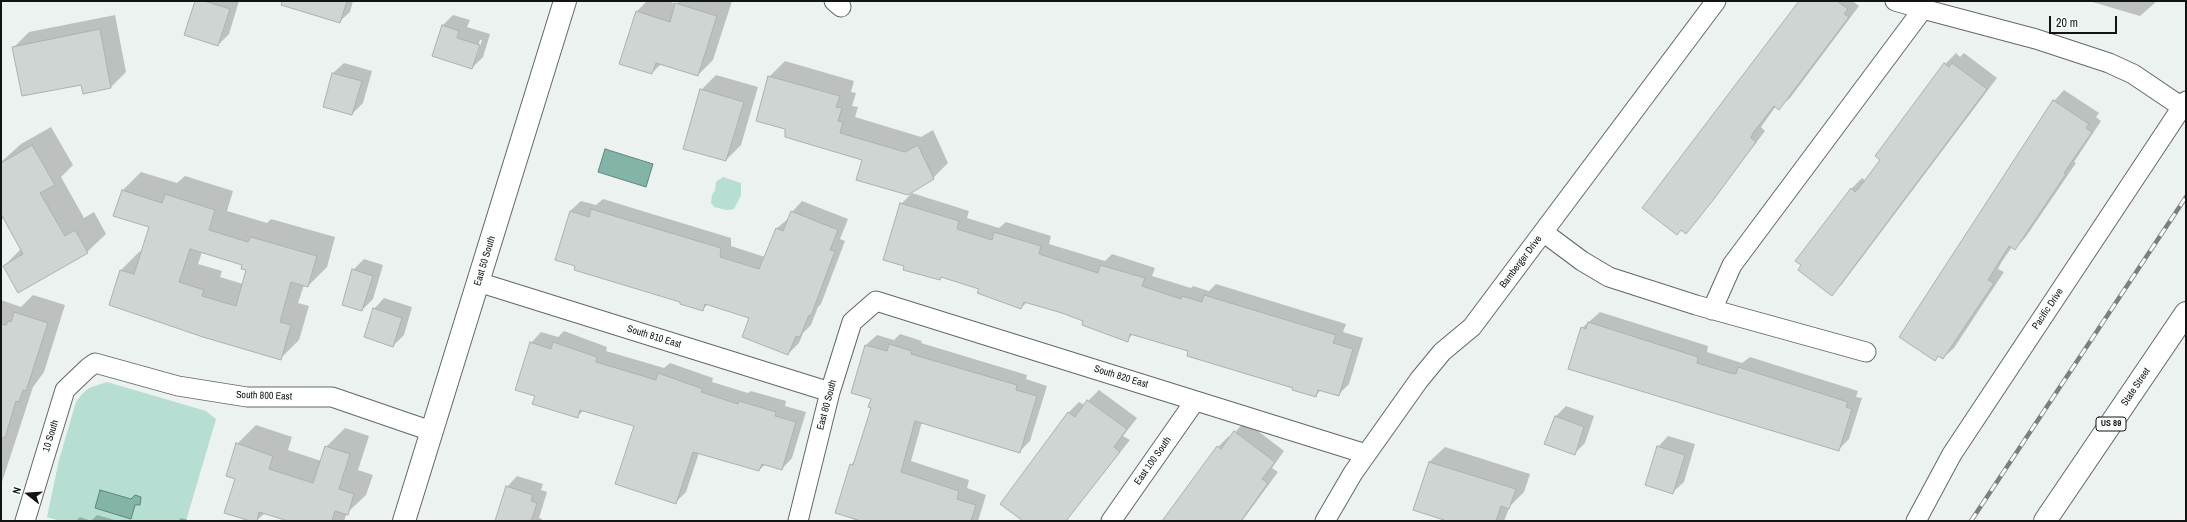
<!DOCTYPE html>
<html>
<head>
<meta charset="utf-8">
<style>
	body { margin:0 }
	#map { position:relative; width:2187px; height:522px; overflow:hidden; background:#ecf2f0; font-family:"Archivo Narrow",sans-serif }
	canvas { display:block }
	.frame { position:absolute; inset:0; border:2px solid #121414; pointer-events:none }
	.north { position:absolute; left:8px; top:474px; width:40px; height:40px; -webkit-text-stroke:3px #fafffd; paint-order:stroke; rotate:287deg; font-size:11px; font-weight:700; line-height:16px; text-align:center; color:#121414 }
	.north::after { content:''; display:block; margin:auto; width:14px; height:18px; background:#121414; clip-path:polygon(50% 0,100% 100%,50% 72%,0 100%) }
	.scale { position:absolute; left:2049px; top:16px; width:68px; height:18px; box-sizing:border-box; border:2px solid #121414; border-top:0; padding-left:5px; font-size:12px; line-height:14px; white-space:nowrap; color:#121414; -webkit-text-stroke:3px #fafffd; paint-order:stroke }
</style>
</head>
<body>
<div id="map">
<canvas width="2187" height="522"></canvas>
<div class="frame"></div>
<div class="north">N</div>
<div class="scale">20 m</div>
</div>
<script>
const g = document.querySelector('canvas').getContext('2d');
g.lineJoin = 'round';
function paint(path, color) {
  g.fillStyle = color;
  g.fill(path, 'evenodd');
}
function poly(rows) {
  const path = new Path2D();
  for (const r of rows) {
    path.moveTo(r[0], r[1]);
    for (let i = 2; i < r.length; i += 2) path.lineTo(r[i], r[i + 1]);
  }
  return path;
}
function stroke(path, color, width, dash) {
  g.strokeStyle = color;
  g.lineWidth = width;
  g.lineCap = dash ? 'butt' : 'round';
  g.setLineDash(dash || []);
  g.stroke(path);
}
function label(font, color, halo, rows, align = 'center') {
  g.font = font + ' "Archivo Narrow",sans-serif';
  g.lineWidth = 4;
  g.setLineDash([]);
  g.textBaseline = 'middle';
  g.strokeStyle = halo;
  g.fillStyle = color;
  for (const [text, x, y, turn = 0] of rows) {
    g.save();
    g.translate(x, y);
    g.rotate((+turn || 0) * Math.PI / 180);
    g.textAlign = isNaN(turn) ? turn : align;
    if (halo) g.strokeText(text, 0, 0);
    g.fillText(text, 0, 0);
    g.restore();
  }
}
paint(poly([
	[723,177,741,183,741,195,734,209,727,210,714,207,711,203,712,195,715,190,716,182],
	[107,382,206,411,216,419,186,521,60,521,47,517,59,460,76,402,82,394,89,388]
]), '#b7ded3');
const water = poly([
	[605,149,653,164,646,187,598,172,605,149],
	[100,490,131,499,135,495,141,497,140,505,135,505,131,519,95,508,100,490]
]);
paint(water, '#82b5a7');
stroke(water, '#60857b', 1);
paint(poly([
	[196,1,239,1,229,34,218,45],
	[303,1,353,1,350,12,339,22],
	[647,1,668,1,676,4,679,1,732,1,713,60,698,75,661,64,652,73,637,11],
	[1801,1,1855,1,1854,2,1859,6,1790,98,1779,108,1776,106,1761,127,1765,131,1696,222,1686,233],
	[2089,1,2157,1,2140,16],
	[115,15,126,72,111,87,81,83,14,47,29,32],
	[453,15,470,20,467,27,490,34,483,57,472,68,442,26],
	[480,40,482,40,477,56,475,56],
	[1956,53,1960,57,1964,53,1997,78,1842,284,1832,294,1851,189,1862,178,1866,181,1945,64],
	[785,61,854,81,851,92,856,93,852,106,858,107,855,117,921,137,933,130,948,163,933,178,863,159,786,128,769,77],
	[344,63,372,71,363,103,352,114,333,73],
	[716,75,758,87,741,145,726,160,701,90],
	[2064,90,2099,113,2096,117,2101,121,2074,162,2076,163,2025,238,2014,249,2012,247,2001,263,1998,269,2004,272,1954,348,1943,358,1939,356,1935,359,2054,101],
	[51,127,73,165,61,177,84,218,94,212,106,234,87,252,4,266,21,249,4,218,1,220,1,162,21,144],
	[141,172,177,183,185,176,233,191,227,211,267,223,271,219,335,237,327,267,308,286,304,285,298,303,309,306,299,340,280,359,121,270,140,251,142,252,150,227,122,191],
	[202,252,243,264,248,270,243,284,220,277,222,271,198,264],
	[912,193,969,211,967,218,999,228,1006,222,1051,236,1049,244,1105,261,1112,254,1155,268,1152,276,1191,288,1193,286,1209,291,1216,284,1346,324,1343,332,1363,338,1349,384,1338,395,1321,390,1315,396,1189,351,1133,334,1127,340,1106,334,1106,332,1085,320,1027,302,1021,308,980,288,942,277,939,279,901,204],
	[603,199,731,238,731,246,765,257,777,228,789,218,792,212,802,201,848,219,840,239,845,241,821,304,818,307,811,325,803,333,799,343,788,354,750,317,708,304,702,310,681,302,570,211,581,201,596,205],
	[364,259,383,265,373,299,362,310,353,270],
	[33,295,65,305,44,372,33,387,1,485,1,300,21,307],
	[384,298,412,307,404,335,393,346,374,309],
	[1600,312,1708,346,1707,352,1742,363,1750,357,1858,391,1856,397,1862,398,1849,439,1838,450,1582,328],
	[564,331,607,347,606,351,664,368,670,363,713,378,712,382,748,393,751,391,786,401,785,406,806,412,792,458,782,469,766,464,759,470,699,453,686,492,675,503,635,425,584,410,578,416,536,395,531,343,541,332,558,337],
	[900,334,922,341,921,343,1027,375,1026,379,1047,386,1030,441,1020,451,922,422,911,461,969,480,967,488,986,495,978,521,854,521,851,465,855,460,872,407,866,345,877,335,894,340],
	[1099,390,1137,418,1123,436,1130,440,1065,521,1024,521,1002,504,1069,412,1079,402,1084,405],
	[1566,406,1594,416,1585,443,1574,454,1555,417],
	[1245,421,1284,451,1272,468,1278,472,1242,521,1163,521,1218,447,1229,436,1230,438],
	[256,425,292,437,288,450,321,461,326,447,345,428,369,436,358,470,373,475,366,495,347,513,344,521,292,521,265,513,256,521,253,521,237,478,237,444],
	[1668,436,1695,444,1684,482,1673,492,1658,447],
	[1445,447,1530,474,1524,492,1510,506,1504,521,1450,521,1429,462],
	[517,476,543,484,541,490,547,492,539,518,542,519,542,521,496,521,507,487],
	[97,515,118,521,76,521,80,517,91,521],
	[181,518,192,521,178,521]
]), '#0003');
const building = poly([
	[195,1,204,1,230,9,218,46,184,35,195,1],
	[282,1,347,1,340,23,281,5,282,1],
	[1799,1,1837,1,1848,9,1844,14,1849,17,1779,110,1774,106,1753,133,1751,138,1756,142,1714,199,1686,234,1681,230,1677,235,1642,208,1799,1],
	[675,3,717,16,698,76,656,63,652,74,619,64,636,11,670,22,675,3],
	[442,25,459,31,457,38,480,45,472,69,432,56,442,25],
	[100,29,111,88,83,94,81,85,22,96,12,47,100,29],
	[1944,63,1949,67,1952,63,1987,89,1832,296,1798,270,1801,265,1795,261,1851,188,1855,192,1859,188,1880,160,1875,156,1944,63],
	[332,73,362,81,352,115,323,107,332,73],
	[768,76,840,96,836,107,842,108,838,121,843,122,840,133,905,152,918,145,934,179,908,195,856,180,862,160,785,137,785,129,756,121,768,76],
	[700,89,744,102,726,161,683,149,700,89],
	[2053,100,2089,124,2086,128,2092,132,2064,173,2066,174,2015,250,2009,246,1991,275,1988,280,1994,283,1943,359,1938,356,1935,361,1899,337,2053,100],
	[32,145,55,185,40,193,65,236,75,230,88,253,18,293,3,266,23,254,1,214,1,163,32,145],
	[122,190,162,203,165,194,215,210,209,230,248,242,251,237,317,256,308,287,291,282,280,322,291,325,281,360,203,337,109,305,120,270,134,274,149,227,113,216,122,190],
	[190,249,242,265,241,269,246,270,236,306,202,296,204,290,179,282,190,249],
	[900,203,959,221,957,229,992,240,994,232,1041,246,1039,254,1098,273,1100,265,1145,278,1142,286,1181,299,1182,296,1202,302,1204,295,1336,335,1333,343,1353,349,1339,396,1318,390,1316,397,1292,390,1293,388,1187,356,1188,351,1130,334,1128,342,1082,325,1083,321,1062,313,1024,302,1021,309,977,293,979,289,941,277,940,280,903,270,904,266,883,260,900,203],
	[591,209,721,248,720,257,759,269,776,228,783,231,791,211,838,230,830,250,835,251,811,316,809,315,800,337,796,336,788,355,742,337,749,318,705,304,703,311,680,304,680,302,574,270,575,266,555,260,570,211,589,217,591,209],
	[352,269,373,276,362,311,342,305,352,269],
	[373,308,402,318,393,347,364,337,373,308],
	[14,312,48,323,26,391,23,390,19,402,16,401,5,438,1,437,1,324,6,325,8,321,11,322,14,312],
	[1588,322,1698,357,1697,363,1730,373,1736,374,1738,367,1848,402,1846,407,1852,409,1839,451,1568,369,1581,327,1586,329,1588,322],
	[530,342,551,349,553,342,597,357,596,362,656,380,658,373,703,389,701,392,738,404,739,401,776,412,775,416,796,422,782,470,762,464,759,471,693,452,676,504,615,484,634,426,580,410,578,418,532,404,535,396,515,390,530,342],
	[889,344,912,351,911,354,1017,385,1016,390,1037,396,1020,453,915,421,901,472,959,491,957,499,976,505,971,521,861,521,835,513,850,464,853,465,871,408,868,407,871,399,851,393,865,345,887,351,889,344],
	[1087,400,1127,429,1114,447,1120,452,1066,521,1023,521,1000,504,1068,412,1075,417,1087,400],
	[1555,416,1584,427,1575,455,1544,444,1555,416],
	[1234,431,1275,462,1262,479,1268,483,1241,521,1162,521,1217,446,1221,449,1234,431],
	[236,443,273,456,269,469,313,483,325,446,350,454,339,489,354,494,348,515,335,511,332,521,288,521,259,512,257,521,250,521,224,513,235,479,226,476,236,443],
	[1657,446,1685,455,1673,494,1645,485,1657,446],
	[1429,462,1516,489,1509,509,1501,506,1496,521,1447,521,1413,510,1429,462],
	[506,486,533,495,531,501,537,503,532,519,529,521,495,521,506,486]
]);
paint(building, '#cfd5d3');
stroke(building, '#abb1af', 1);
const street = poly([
	[834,1,841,7],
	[1923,9,2036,39,2109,63,2133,74,2182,107],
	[1543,232,1582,261,1609,277,1696,305,1866,352],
	[478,282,830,392],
	[1712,310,1732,265,1923,9,1895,1],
	[25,521,65,390,88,368,95,363,178,386,247,397,332,397,431,431],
	[798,521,830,392,852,322,876,301,1366,454],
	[1111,521,1195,401],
	[1325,521,1353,473,1419,380,1442,352,1472,327,1716,1],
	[1916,521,1952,454,2186,101]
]);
const secondary = poly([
	[404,521,565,1]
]);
const primary = poly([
	[2045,521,2186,313]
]);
stroke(street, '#626866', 21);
stroke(secondary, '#626866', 24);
stroke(primary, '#626866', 24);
stroke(street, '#fff', 19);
stroke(secondary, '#fff', 22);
stroke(primary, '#fff', 22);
const rail = poly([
	[1971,521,2186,197]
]);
stroke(rail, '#7b7f7e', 4.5);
stroke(rail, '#fafffd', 3, [9]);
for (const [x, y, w] of [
	[2111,424,30]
]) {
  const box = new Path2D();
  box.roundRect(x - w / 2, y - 7, w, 14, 3);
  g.fillStyle = '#fafffd';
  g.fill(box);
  stroke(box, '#121414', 1);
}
label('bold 9px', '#121414', null, [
	["US 89",2111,424]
]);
label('10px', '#121414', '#fafffd', [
	["East 50 South",485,261,-73],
	["Bamberger Drive",1521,262,-53],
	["Pacific Drive",2048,309,-56],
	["South 810 East",654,337,17],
	["South 820 East",1121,377,17],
	["State Street",2136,387,-56],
	["South 800 East",264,396,2],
	["East 80 South",827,405,-75],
	["10 South",51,436,-73],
	["East 100 South",1153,461,-55]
]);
</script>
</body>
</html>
